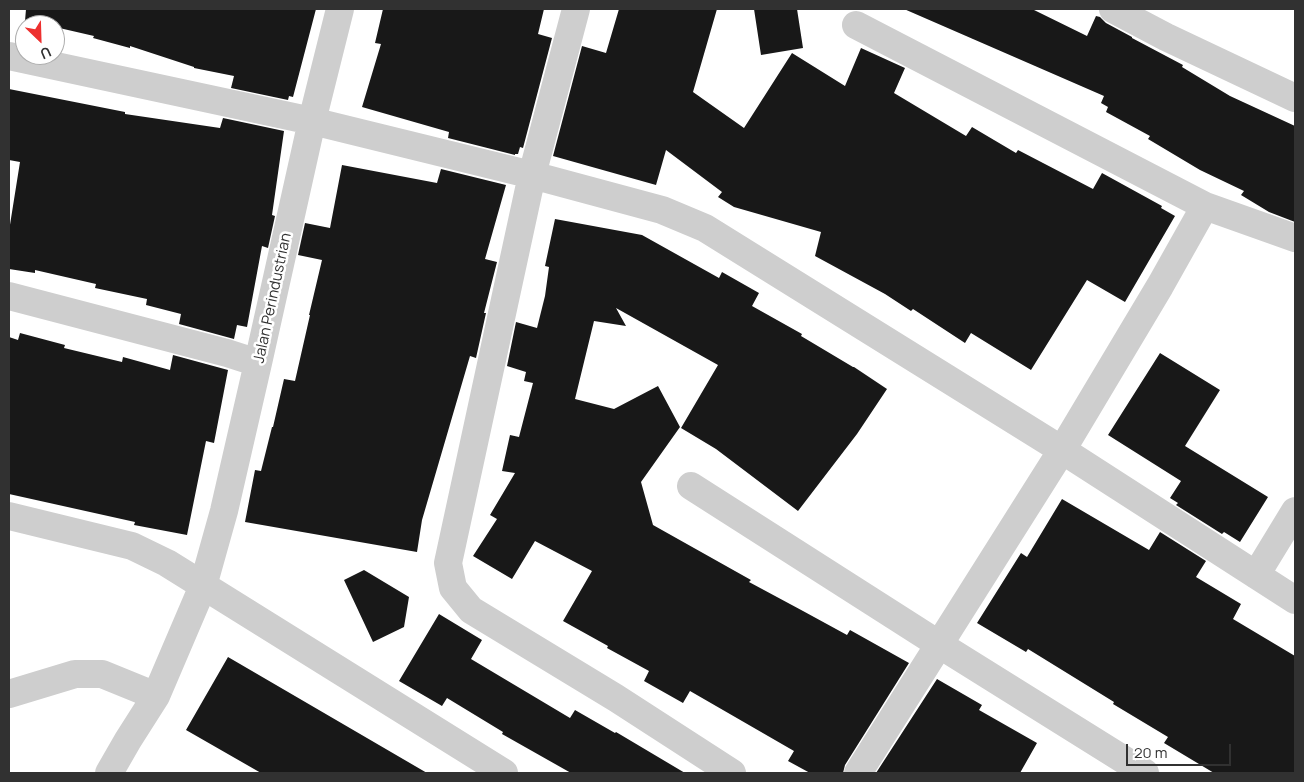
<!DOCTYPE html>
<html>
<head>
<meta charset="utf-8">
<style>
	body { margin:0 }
	#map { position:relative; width:1304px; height:782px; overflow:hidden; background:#fff; font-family:Manrope,sans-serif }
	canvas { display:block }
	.frame { position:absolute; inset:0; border:10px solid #313131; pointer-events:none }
	.north { position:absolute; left:15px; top:15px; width:50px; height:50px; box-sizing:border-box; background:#fff; border:1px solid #adadad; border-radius:50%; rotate:156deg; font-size:14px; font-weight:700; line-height:20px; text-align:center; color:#313131 }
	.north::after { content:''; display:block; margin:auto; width:18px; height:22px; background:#ed302f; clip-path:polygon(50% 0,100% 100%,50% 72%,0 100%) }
	.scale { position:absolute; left:1126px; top:744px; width:105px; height:22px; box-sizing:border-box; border:2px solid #313131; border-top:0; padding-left:6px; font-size:15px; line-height:18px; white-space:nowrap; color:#313131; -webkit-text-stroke:4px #fff; paint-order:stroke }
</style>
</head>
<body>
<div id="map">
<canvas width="1304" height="782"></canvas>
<div class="frame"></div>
<div class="north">U</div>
<div class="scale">20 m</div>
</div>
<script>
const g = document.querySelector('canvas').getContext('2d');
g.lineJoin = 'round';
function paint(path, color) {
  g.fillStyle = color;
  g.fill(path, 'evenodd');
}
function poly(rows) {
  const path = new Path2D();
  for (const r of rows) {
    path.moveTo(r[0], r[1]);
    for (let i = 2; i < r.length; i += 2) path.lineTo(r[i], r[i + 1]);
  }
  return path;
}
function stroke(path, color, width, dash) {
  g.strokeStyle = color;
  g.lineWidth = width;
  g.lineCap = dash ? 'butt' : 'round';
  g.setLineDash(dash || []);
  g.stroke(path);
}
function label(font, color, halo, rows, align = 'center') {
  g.font = font + ' Manrope,sans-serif';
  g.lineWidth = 5;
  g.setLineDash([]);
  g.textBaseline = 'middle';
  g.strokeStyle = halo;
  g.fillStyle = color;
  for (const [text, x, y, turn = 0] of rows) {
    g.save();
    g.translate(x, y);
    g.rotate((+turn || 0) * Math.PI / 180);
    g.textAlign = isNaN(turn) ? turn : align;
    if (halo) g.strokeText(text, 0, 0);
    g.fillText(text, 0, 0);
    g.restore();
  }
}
paint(poly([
	[26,9,316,9,293,97,289,96,288,100,231,88,234,76,194,68,194,67,130,46,130,48,93,38,94,36,55,27,55,25,44,25,25,21],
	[383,9,544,9,538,34,552,38,523,148,520,147,518,154,515,154,515,155,448,138,449,132,362,107,381,44,375,43],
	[619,9,717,9,693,92,744,128,792,53,845,86,861,48,905,68,894,93,966,136,972,127,1016,153,1018,150,1093,189,1102,173,1162,206,1161,208,1175,216,1125,302,1087,280,1031,370,971,333,965,343,913,309,911,311,885,294,815,256,821,232,734,207,718,197,722,192,666,150,656,185,553,156,582,46,606,53],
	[754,9,797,9,803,48,761,55],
	[904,9,1032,9,1087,36,1096,16,1100,17,1106,23,1132,37,1132,38,1183,65,1182,67,1230,96,1295,126,1295,222,1269,212,1241,195,1244,191,1200,170,1148,139,1150,136,1106,112,1108,107,1101,103,1104,96],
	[9,89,125,112,125,114,220,128,223,118,284,131,272,215,275,216,268,248,262,246,247,327,237,325,234,339,179,324,181,314,146,305,147,299,95,288,96,284,35,270,35,273,9,269,9,231,20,162,9,160],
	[342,165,437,183,441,169,506,185,485,259,497,262,484,313,486,313,476,358,470,356,422,520,417,552,245,522,255,470,261,471,272,427,273,427,284,379,295,381,310,315,309,315,322,260,298,255,305,223,330,228],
	[555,219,642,235,719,278,722,272,759,293,752,306,802,334,801,336,853,367,854,367,887,389,857,434,798,511,716,449,681,428,718,365,616,308,626,326,594,321,575,399,614,409,658,386,680,427,641,482,653,525,751,580,749,582,803,611,847,635,850,630,909,663,845,765,843,773,810,773,788,761,794,751,690,691,683,703,644,681,649,671,607,648,608,646,563,621,592,571,535,541,512,579,473,556,497,519,490,515,515,473,502,471,510,435,519,437,533,383,524,381,526,372,507,366,516,322,537,328,545,296,549,267,545,266],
	[20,333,65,345,64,348,122,362,123,357,170,370,173,355,228,370,214,443,206,441,187,535,134,525,135,522,9,494,9,337,18,340],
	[1160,353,1220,390,1185,446,1268,497,1240,542,1224,532,1222,534,1176,505,1178,503,1170,498,1181,481,1108,435],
	[1062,499,1149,550,1160,532,1206,561,1196,577,1241,604,1233,619,1295,656,1295,773,1214,773,1164,743,1168,737,1113,704,1114,702,1028,649,1026,652,977,623,1021,553,1027,557],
	[364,570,409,597,404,627,373,642,344,580],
	[439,614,482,640,471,659,570,718,575,710,615,733,616,732,685,773,571,773,502,734,503,732,447,698,442,706,399,681],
	[228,657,427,773,261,773,186,730],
	[937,679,982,705,979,710,1037,743,1020,773,876,773]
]), '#181818');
stroke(poly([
	[576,9,532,175,448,563,453,588,471,610,616,698,732,773],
	[1113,9,1166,37,1295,98],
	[856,25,1205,206,1295,238],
	[9,56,312,121,532,175,662,210,705,228,1062,450,1295,600],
	[9,296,227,353,258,363],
	[691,486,940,645,1145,773],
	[9,516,132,546,167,563,504,773],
	[1256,575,1295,511],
	[9,694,75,674,102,674,156,696],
	[109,773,128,740,156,696,203,586,224,511,258,363,312,121,340,9],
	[858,773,1062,450,1160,286,1205,206]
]), '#cecece', 28);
label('15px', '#313131', '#fff', [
	["Jalan Perindustrian",273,298,-78]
]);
</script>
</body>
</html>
